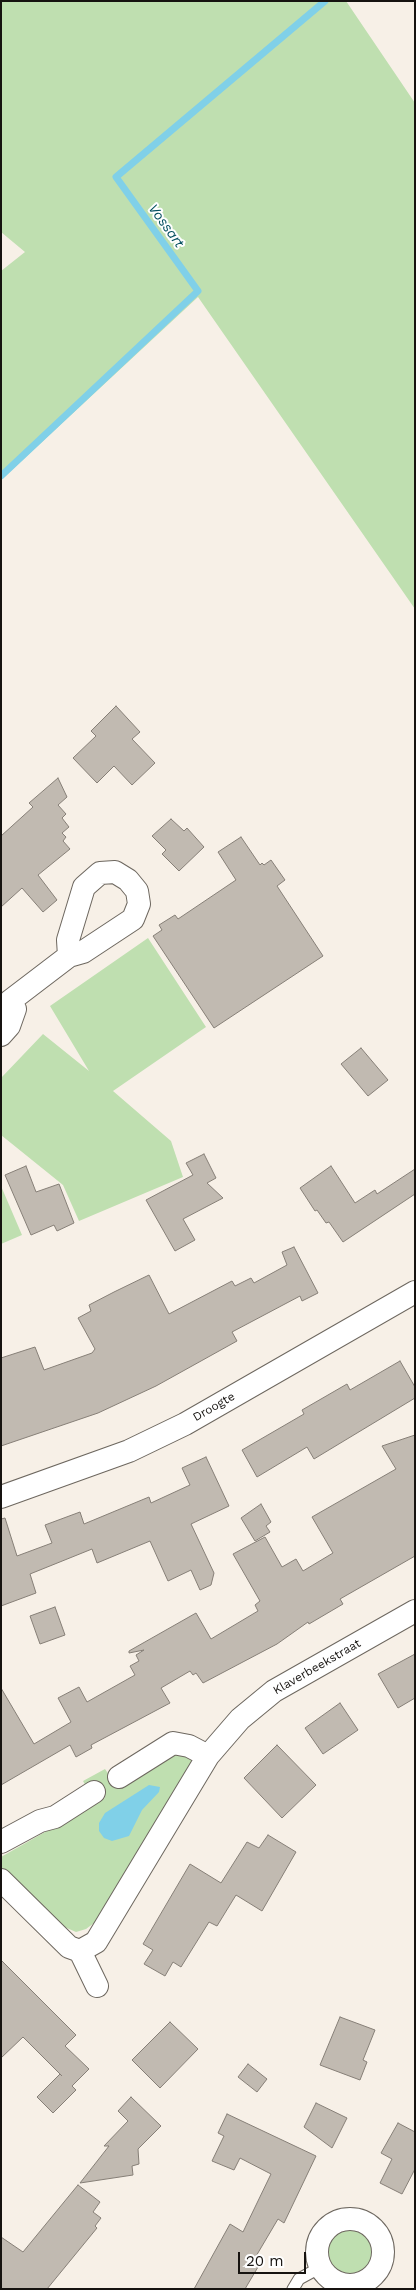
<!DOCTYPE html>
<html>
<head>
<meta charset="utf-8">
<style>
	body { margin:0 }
	#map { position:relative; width:416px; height:2290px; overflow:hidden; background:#f7f0e7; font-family:"Work Sans",sans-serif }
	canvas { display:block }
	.frame { position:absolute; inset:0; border:2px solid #161310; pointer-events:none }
	.scale { position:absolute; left:238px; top:2252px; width:68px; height:22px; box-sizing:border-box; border:2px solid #161310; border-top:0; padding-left:6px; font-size:15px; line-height:18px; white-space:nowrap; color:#161310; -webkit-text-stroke:4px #fff; paint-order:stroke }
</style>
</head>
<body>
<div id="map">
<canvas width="416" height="2290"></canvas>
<div class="frame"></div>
<div class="scale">20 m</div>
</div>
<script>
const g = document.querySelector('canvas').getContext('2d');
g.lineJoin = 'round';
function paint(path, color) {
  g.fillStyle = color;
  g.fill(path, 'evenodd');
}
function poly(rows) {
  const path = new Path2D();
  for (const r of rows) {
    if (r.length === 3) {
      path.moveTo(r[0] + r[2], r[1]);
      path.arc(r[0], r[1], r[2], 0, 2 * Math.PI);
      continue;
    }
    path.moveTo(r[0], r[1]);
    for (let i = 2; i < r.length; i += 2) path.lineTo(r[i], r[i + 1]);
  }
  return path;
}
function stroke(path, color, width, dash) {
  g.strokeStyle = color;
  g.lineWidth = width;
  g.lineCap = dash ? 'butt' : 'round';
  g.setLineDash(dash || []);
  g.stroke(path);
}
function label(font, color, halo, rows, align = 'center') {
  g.font = font + ' "Work Sans",sans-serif';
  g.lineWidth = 4;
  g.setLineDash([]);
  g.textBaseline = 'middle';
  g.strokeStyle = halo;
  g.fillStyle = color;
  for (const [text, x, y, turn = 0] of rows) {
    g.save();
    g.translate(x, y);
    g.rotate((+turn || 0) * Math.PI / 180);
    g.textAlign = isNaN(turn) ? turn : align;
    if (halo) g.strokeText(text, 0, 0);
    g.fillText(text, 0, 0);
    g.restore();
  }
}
paint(poly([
	[1,1,346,1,415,103,415,609,198,297,1,480,1,271,25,252,1,232],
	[148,938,206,1027,113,1091,171,1141,183,1177,79,1221,63,1185,1,1135,1,1078,43,1034,89,1071,50,1006],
	[1,1186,22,1235,1,1244],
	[171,1752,197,1760,98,1920,86,1929,76,1932,60,1925,1,1869,1,1857,105,1798,96,1782,87,1788,83,1781,105,1769,116,1785],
	[350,2252,23]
]), '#bfdfb0');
paint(poly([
	[149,1785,160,1787,159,1792,142,1810,129,1836,112,1841,104,1838,99,1831,99,1823,105,1813]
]), '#80d0e8');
stroke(poly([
	[1,476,198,291,116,177,325,1]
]), '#80d0e8', 7);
const building = poly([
	[116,706,140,732,132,739,155,763,132,785,114,766,97,783,73,758,96,736,91,731,116,706],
	[58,778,67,797,58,805,66,814,62,818,69,827,62,833,66,837,63,841,70,849,38,875,57,900,43,912,22,888,1,907,1,836,33,807,29,803,58,778],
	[171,819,184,831,187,828,204,847,179,871,162,854,166,850,152,836,171,819],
	[241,837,260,865,262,863,264,865,271,860,285,880,277,886,323,956,214,1028,153,936,162,930,159,925,175,915,178,919,236,880,218,852,241,837],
	[361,1048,388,1080,368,1096,341,1064,361,1048],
	[204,1154,216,1178,207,1183,223,1198,183,1219,195,1240,175,1251,146,1200,193,1175,186,1163,204,1154],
	[26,1166,36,1192,59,1184,74,1223,57,1231,54,1225,31,1235,5,1175,26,1166],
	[331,1166,355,1203,375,1190,377,1194,415,1169,415,1194,343,1242,329,1222,326,1223,317,1210,315,1211,300,1188,331,1166],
	[294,1247,318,1293,302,1301,300,1296,232,1332,237,1341,156,1386,98,1413,1,1446,1,1358,35,1347,44,1370,92,1353,95,1349,78,1318,91,1311,89,1305,114,1292,149,1275,169,1314,232,1281,235,1286,251,1278,254,1283,287,1265,282,1252,294,1247],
	[400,1361,415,1387,415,1398,314,1459,307,1447,257,1477,242,1450,304,1414,302,1410,347,1384,350,1390,400,1361],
	[415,1435,415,1556,340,1599,343,1604,309,1624,308,1622,277,1644,203,1683,196,1673,193,1675,190,1671,161,1688,170,1703,91,1745,92,1748,76,1757,70,1745,1,1785,1,1688,34,1744,71,1722,58,1698,79,1687,87,1702,135,1675,130,1666,139,1661,136,1655,144,1650,129,1653,129,1651,196,1613,211,1639,258,1611,255,1605,260,1601,233,1554,265,1537,282,1567,296,1559,303,1571,333,1553,312,1517,396,1469,382,1446,415,1435],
	[206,1457,229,1506,191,1524,214,1573,211,1585,200,1590,191,1570,168,1581,150,1541,97,1563,92,1549,30,1574,36,1593,1,1606,1,1519,5,1518,17,1556,52,1543,45,1525,80,1512,84,1524,149,1497,151,1503,190,1485,182,1468,206,1457],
	[261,1504,271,1522,266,1526,270,1532,255,1541,241,1518,261,1504],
	[55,1607,65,1635,40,1644,30,1616,55,1607],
	[415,1654,415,1698,398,1708,378,1674,415,1654],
	[340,1703,358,1730,323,1754,305,1728,340,1703],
	[277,1745,316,1785,282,1818,244,1778,277,1745],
	[268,1835,296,1852,262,1911,236,1895,217,1926,209,1922,181,1967,173,1962,165,1976,144,1964,153,1950,143,1944,190,1864,221,1883,247,1842,259,1848,268,1835],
	[1,1960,76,2035,65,2046,89,2069,72,2086,76,2090,53,2113,37,2097,60,2074,62,2076,23,2037,1,2058,1,1960],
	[340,2017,375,2030,363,2060,367,2062,360,2080,320,2065,340,2017],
	[170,2022,198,2049,160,2088,132,2060,170,2022],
	[248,2064,267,2079,257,2092,238,2077,248,2064],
	[131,2097,161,2126,138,2149,139,2164,132,2166,133,2175,80,2183,109,2146,104,2146,128,2121,118,2111,131,2097],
	[316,2103,347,2118,332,2148,304,2127,316,2103],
	[227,2114,316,2156,284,2223,278,2219,252,2263,258,2267,245,2289,194,2289,230,2224,243,2232,271,2174,240,2158,234,2170,212,2161,224,2136,218,2133,227,2114],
	[398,2123,415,2132,415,2169,402,2194,380,2183,392,2159,381,2153,398,2123],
	[78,2185,100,2202,93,2212,101,2218,95,2226,97,2228,47,2289,1,2289,1,2237,23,2252,78,2185]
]);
paint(building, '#c1bab1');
stroke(building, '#867f77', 1);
const service = poly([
	[293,2289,299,2279,321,2267]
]);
const minor = poly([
	[1,1011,10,1001,69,956,83,952,133,919,139,904,137,891,128,880,115,872,100,873,84,887,68,940,69,956],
	[1,1035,9,1026,15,1009,10,1001],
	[1,1497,129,1451,185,1424,415,1292],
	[119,1777,173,1743,189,1746,208,1756],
	[1,1842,40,1821,55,1817,94,1792],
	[1,1880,69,1947,80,1951,96,1942,208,1756,240,1719,274,1691,415,1611],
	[80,1951,97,1986],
	[350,2252,33]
]);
stroke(service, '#6d675f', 13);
stroke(minor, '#6d675f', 24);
stroke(service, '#fff', 11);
stroke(minor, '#fff', 22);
label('12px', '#161310', '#fff', [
	["Droogte",214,1407,-30],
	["Klaverbeekstraat",317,1667,-30]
]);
label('italic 14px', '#034e5e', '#fff', [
	["Vossart",166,226,54]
]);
</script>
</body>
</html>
